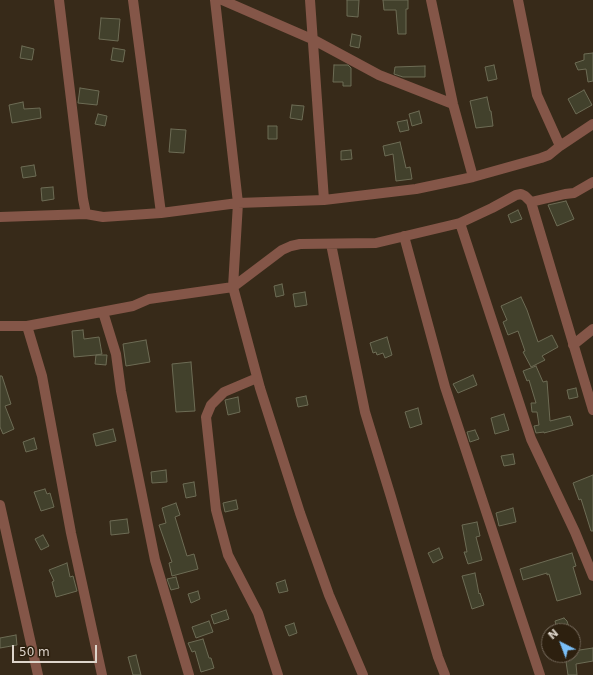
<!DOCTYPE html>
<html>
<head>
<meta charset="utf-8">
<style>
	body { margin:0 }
	#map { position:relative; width:593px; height:675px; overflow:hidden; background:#372a19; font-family:"DejaVu Sans",sans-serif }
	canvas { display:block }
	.north { position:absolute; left:541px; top:623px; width:40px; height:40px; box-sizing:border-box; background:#2d200f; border:1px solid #74685a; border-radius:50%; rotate:318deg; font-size:11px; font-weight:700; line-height:16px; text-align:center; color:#ded5cb }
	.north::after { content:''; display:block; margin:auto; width:14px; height:18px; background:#7abff8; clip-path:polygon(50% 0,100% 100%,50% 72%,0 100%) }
	.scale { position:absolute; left:12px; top:645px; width:85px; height:18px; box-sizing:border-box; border:2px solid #ded5cb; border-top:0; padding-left:5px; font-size:12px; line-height:14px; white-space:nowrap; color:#ded5cb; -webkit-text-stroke:3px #2d200f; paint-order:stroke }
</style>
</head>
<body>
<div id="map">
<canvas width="593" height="675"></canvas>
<div class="north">N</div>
<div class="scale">50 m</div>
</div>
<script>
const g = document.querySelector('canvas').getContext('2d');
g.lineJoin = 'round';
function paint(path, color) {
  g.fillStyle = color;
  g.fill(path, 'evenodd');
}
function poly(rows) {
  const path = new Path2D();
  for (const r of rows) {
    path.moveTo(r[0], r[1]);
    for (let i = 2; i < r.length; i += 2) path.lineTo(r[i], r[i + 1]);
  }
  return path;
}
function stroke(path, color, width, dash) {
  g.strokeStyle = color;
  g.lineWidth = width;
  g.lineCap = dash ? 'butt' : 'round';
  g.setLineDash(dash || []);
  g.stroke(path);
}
const building = poly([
	[347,0,359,0,358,17,347,16,347,0],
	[383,0,408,0,408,9,406,9,406,34,398,34,396,10,384,10,383,0],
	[101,18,120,19,118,41,99,39,101,18],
	[352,34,361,36,359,48,350,46,352,34],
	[22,46,34,49,32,60,20,58,22,46],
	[113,48,125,50,123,62,111,60,113,48],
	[593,53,593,81,588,82,586,69,578,70,575,63,584,60,584,54,593,53],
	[334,65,348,65,351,68,351,86,343,86,343,82,333,82,334,65],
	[494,65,497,79,488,81,485,67,494,65],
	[425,66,425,77,403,77,394,74,395,67,425,66],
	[80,88,99,91,97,105,78,103,80,88],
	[584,90,592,105,576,114,568,99,584,90],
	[487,97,490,111,491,111,493,126,476,128,470,101,487,97],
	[23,102,24,109,40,108,41,118,12,123,9,105,23,102],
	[292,105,304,106,302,120,290,118,292,105],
	[419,111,422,123,412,126,409,114,419,111],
	[98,114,107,116,105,126,95,124,98,114],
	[407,120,409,130,400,132,397,122,407,120],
	[268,126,277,126,277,139,268,139,268,126],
	[171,129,186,130,184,153,169,152,171,129],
	[400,142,406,168,410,167,412,179,396,181,393,154,385,156,383,146,400,142],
	[351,150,352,159,341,160,341,151,351,150],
	[34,165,36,176,23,178,21,167,34,165],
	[53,187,54,199,42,201,41,188,53,187],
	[566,201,574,219,557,226,548,205,566,201],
	[518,210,522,219,511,223,508,215,518,210],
	[282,284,284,295,276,297,274,286,282,284],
	[305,292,307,305,295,307,293,294,305,292],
	[521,297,527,310,538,342,552,335,558,347,542,356,545,360,531,367,523,352,525,351,518,331,508,335,503,322,507,320,501,306,521,297],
	[83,330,84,339,99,337,102,354,96,355,107,355,106,365,95,364,96,355,74,357,72,331,83,330],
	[387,337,392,355,385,358,383,353,377,355,376,352,373,353,370,343,387,337],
	[146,340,150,362,126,366,123,344,146,340],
	[191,362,195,411,176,412,172,364,191,362],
	[536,366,543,382,547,381,550,421,570,416,573,425,544,433,544,432,536,433,534,426,539,425,537,412,532,412,531,403,536,403,529,380,527,381,523,371,536,366],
	[473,375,477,385,458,393,453,384,473,375],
	[0,376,2,376,11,404,5,406,14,429,3,434,0,427,0,376],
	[576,388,578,397,569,399,567,390,576,388],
	[306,396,308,405,298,407,296,398,306,396],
	[238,397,240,412,228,415,225,400,238,397],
	[418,408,422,424,410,428,405,412,418,408],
	[504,414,509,430,495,434,491,418,504,414],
	[113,429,116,441,96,446,93,434,113,429],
	[475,430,479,439,470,442,467,432,475,430],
	[34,438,37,449,26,452,23,442,34,438],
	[513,454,515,464,504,466,501,456,513,454],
	[166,470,167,482,152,483,151,472,166,470],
	[593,475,593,531,591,531,581,499,579,500,573,483,593,475],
	[194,482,196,496,186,498,183,484,194,482],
	[45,489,47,494,50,493,54,507,41,511,34,492,45,489],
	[236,500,238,509,225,512,223,503,236,500],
	[176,503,180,515,175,517,187,556,194,554,198,569,172,576,169,563,172,562,159,525,166,523,162,508,176,503],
	[513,508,516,522,499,526,496,513,513,508],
	[127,519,129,533,111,535,110,521,127,519],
	[477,522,480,536,476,537,482,560,468,564,464,552,467,552,462,525,477,522],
	[43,535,49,546,41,550,35,539,43,535],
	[439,548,443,558,433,563,428,553,439,548],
	[572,553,576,566,573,567,581,594,557,601,549,574,547,575,547,573,523,580,520,569,572,553],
	[67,563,70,577,73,576,77,591,56,597,52,582,54,581,49,570,67,563],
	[475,573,479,594,480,593,484,605,472,609,462,576,475,573],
	[176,577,179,588,171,590,167,579,176,577],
	[285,580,288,591,279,593,276,583,285,580],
	[198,591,200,599,191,603,188,594,198,591],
	[226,610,229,619,214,624,211,615,226,610],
	[564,618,567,621,570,631,559,631,559,629,557,629,555,621,564,618],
	[209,621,213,632,196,638,192,627,209,621],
	[294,623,297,633,289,636,285,626,294,623],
	[16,635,17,645,0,648,0,638,16,635],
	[203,639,209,658,211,658,214,668,201,672,195,651,192,652,188,643,203,639],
	[593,648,593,661,576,664,577,675,568,675,565,655,573,655,573,651,593,648],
	[136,655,141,675,133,675,128,657,136,655]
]);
paint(building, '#42412c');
stroke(building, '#6d6c55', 1);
stroke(poly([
	[59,0,83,199,86,214],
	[133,0,161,213],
	[215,0,238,203,233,287,260,388,300,513,329,595,363,675],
	[222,0,314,40,379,75,453,104],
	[310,0,324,200],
	[431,0,453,104,473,177],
	[518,0,537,95,560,146],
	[531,202,565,194,574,193,593,182],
	[0,217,86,214,103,217,161,213,238,203,324,200,416,189,473,177,541,158,549,155,560,146,593,124],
	[460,223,531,439,575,532,593,576],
	[404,236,445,387,540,675],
	[331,244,365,412,391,497,438,657,445,675],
	[103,312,116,354,121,391,155,560,189,675],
	[0,326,27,326,133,306,149,299,233,287,282,250,291,246,300,244,376,243,460,223,492,208,516,195,521,194,525,196,531,202,593,410],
	[27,326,42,376,71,533,102,675],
	[573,345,593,329],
	[257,378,224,392,211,405,206,417,216,510,228,555,258,613,278,675],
	[0,505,38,675]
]), '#845648', 10);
</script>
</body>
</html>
